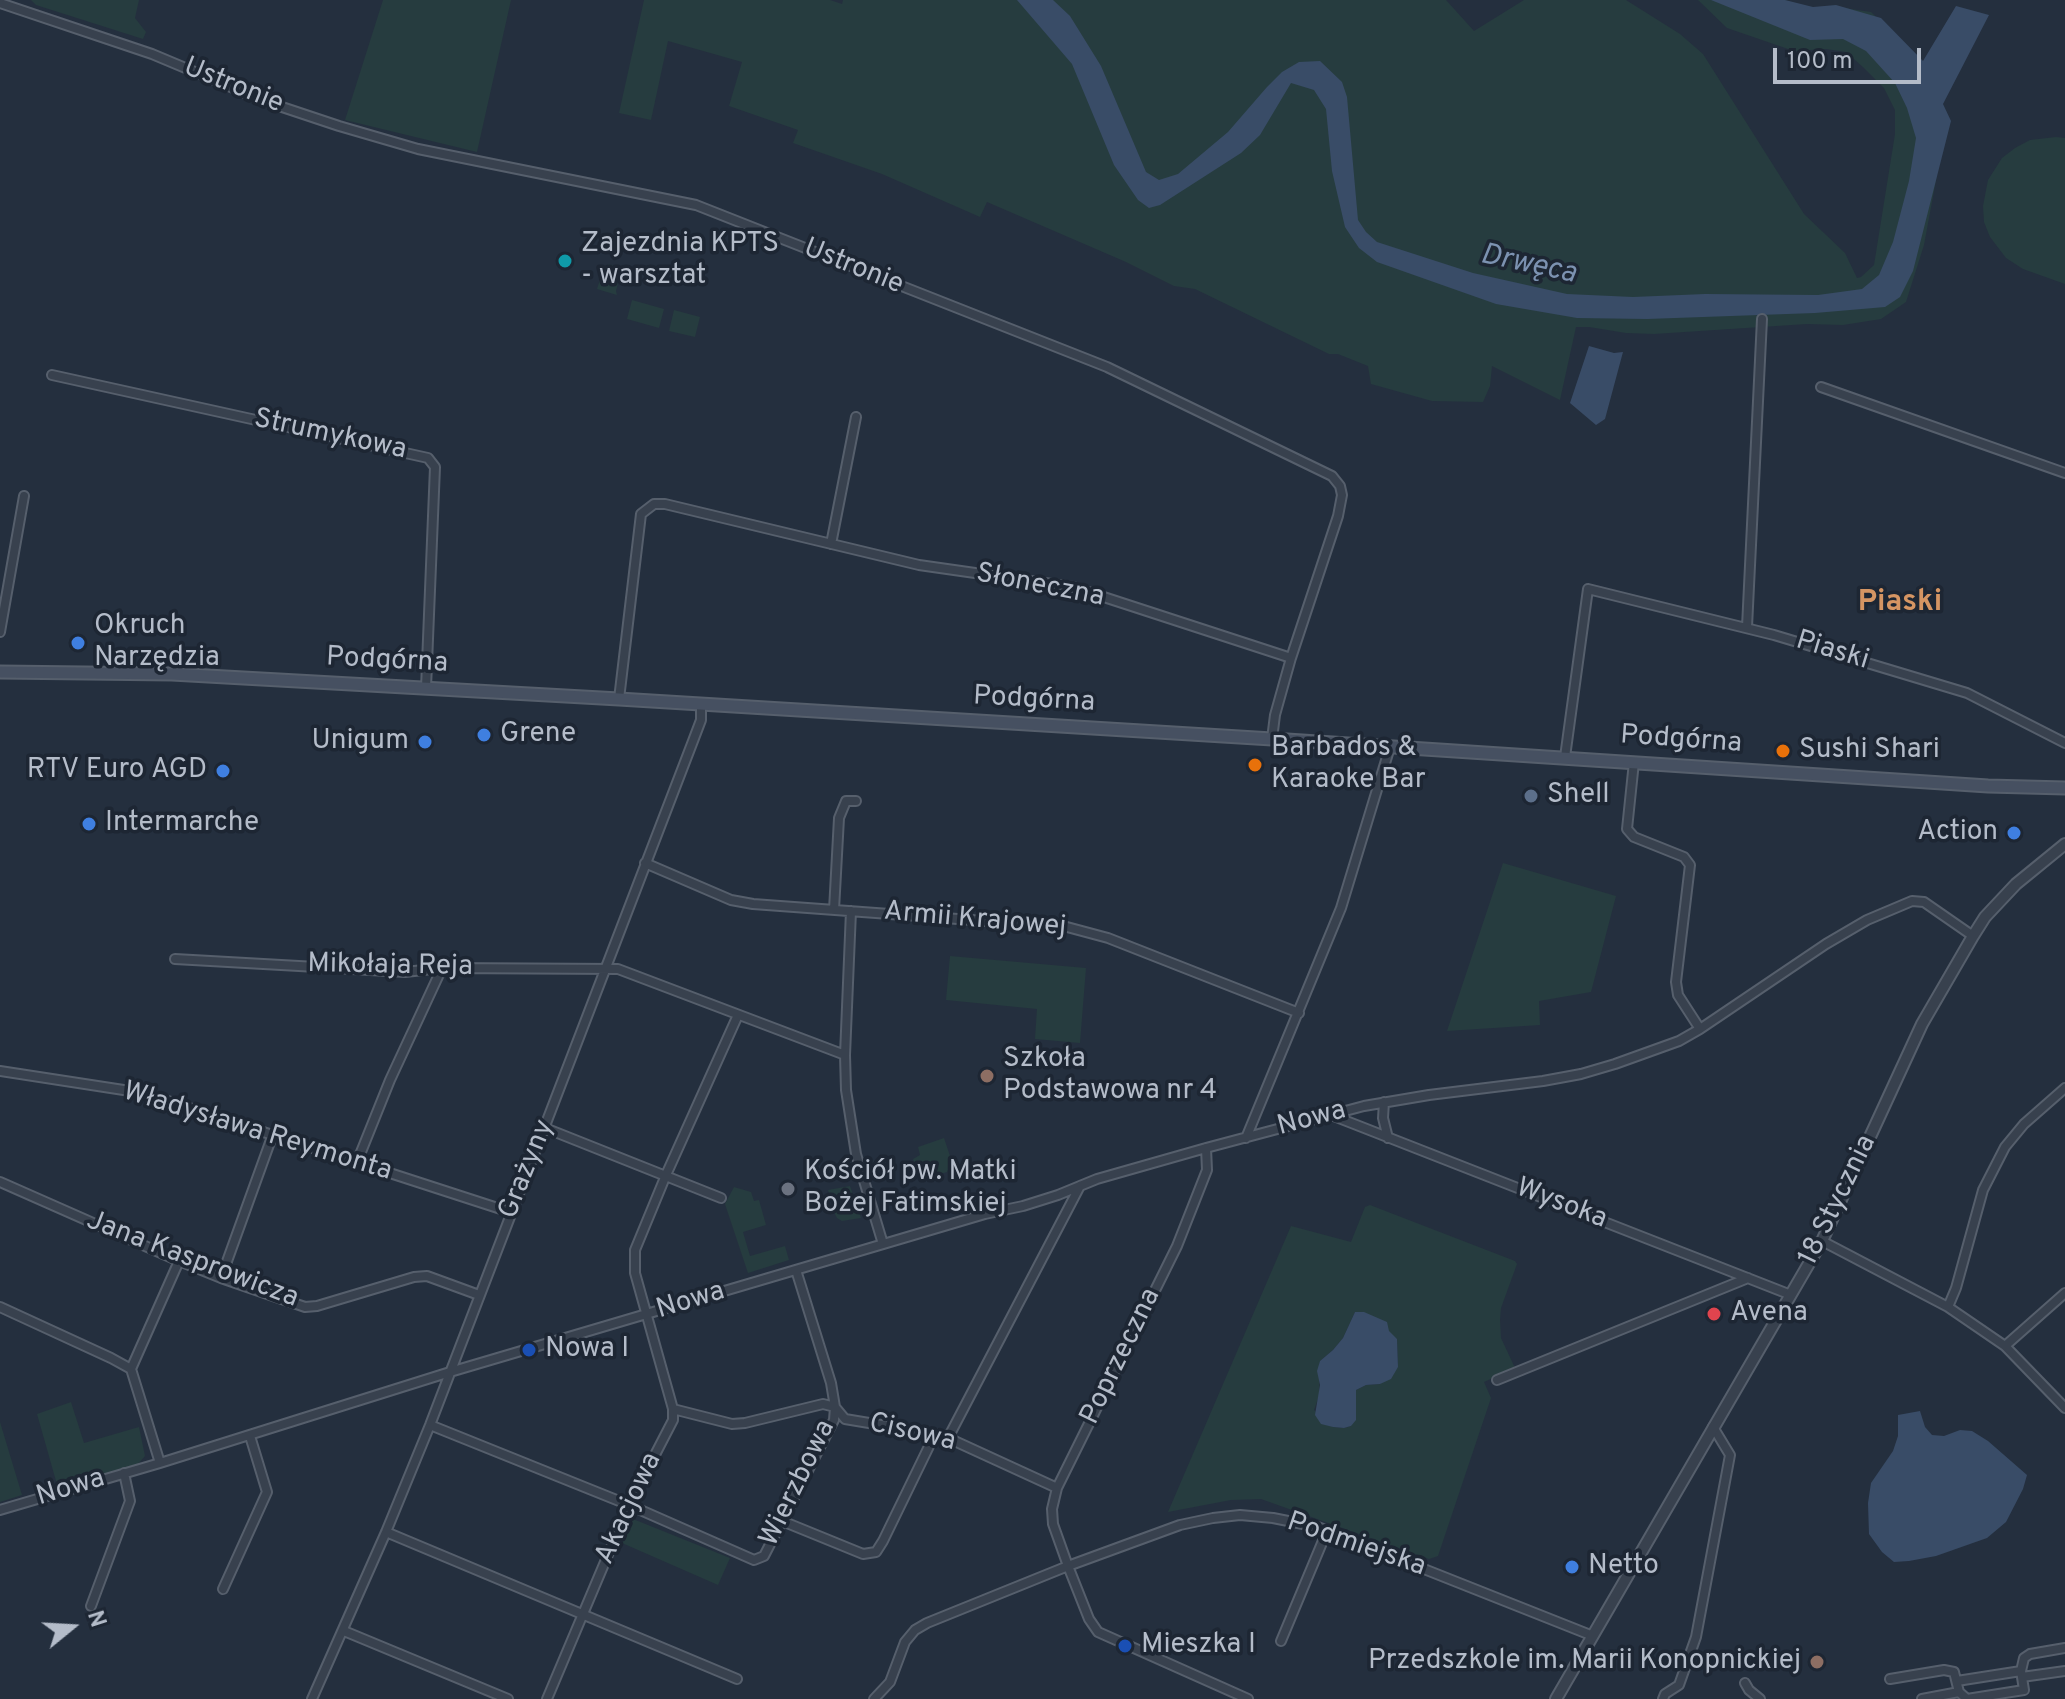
<!DOCTYPE html>
<html>
<head>
<meta charset="utf-8">
<style>
	body { margin:0 }
	#map { position:relative; width:2065px; height:1699px; overflow:hidden; background:#242f3e; font-family:Overpass,sans-serif }
	canvas { display:block }
	.north { position:absolute; left:32px; top:1587px; width:80px; height:80px; -webkit-text-stroke:6px #1d2633; paint-order:stroke; rotate:72deg; font-size:22px; font-weight:700; line-height:32px; text-align:center; color:#b4bcc9 }
	.north::after { content:''; display:block; margin:auto; width:28px; height:36px; background:#b4bcc9; clip-path:polygon(50% 0,100% 100%,50% 72%,0 100%) }
	.scale { position:absolute; left:1773px; top:48px; width:148px; height:36px; box-sizing:border-box; border:4px solid #b4bcc9; border-top:0; padding-left:10px; font-size:24px; line-height:28px; white-space:nowrap; color:#b4bcc9; -webkit-text-stroke:6px #1d2633; paint-order:stroke }
</style>
</head>
<body>
<div id="map">
<canvas width="2065" height="1699"></canvas>
<div class="north">N</div>
<div class="scale">100 m</div>
</div>
<script>
const g = document.querySelector('canvas').getContext('2d');
g.lineJoin = 'round';
function paint(path, color) {
  g.fillStyle = color;
  g.fill(path, 'evenodd');
}
function poly(rows) {
  const path = new Path2D();
  for (const r of rows) {
    path.moveTo(r[0], r[1]);
    for (let i = 2; i < r.length; i += 2) path.lineTo(r[i], r[i + 1]);
  }
  return path;
}
function stroke(path, color, width, dash) {
  g.strokeStyle = color;
  g.lineWidth = width;
  g.lineCap = dash ? 'butt' : 'round';
  g.setLineDash(dash || []);
  g.stroke(path);
}
function label(font, color, halo, rows, align = 'center') {
  g.font = font + ' Overpass,sans-serif';
  g.lineWidth = 7;
  g.setLineDash([]);
  g.textBaseline = 'middle';
  g.strokeStyle = halo;
  g.fillStyle = color;
  for (const [text, x, y, turn = 0] of rows) {
    g.save();
    g.translate(x, y);
    g.rotate((+turn || 0) * Math.PI / 180);
    g.textAlign = isNaN(turn) ? turn : align;
    if (halo) g.strokeText(text, 0, 0);
    g.fillText(text, 0, 0);
    g.restore();
  }
}
paint(poly([
	[31,0,139,0,135,18,146,32,143,39,36,5],
	[383,0,511,0,477,152,345,120],
	[644,0,830,0,842,4,843,0,1446,0,1474,31,1524,0,1626,0,1680,34,1703,54,1804,214,1845,253,1857,278,1861,277,1874,265,1895,134,1895,110,1884,88,1864,68,1846,52,1826,49,1794,51,1727,28,1698,0,1785,0,1812,10,1844,8,1871,12,1917,56,1939,119,1937,175,1924,245,1906,302,1881,319,1843,325,1807,324,1654,334,1626,333,1589,327,1576,327,1560,400,1492,366,1490,386,1483,402,1432,401,1371,384,1368,366,1338,354,1329,354,1195,289,1174,286,1126,262,987,202,980,217,882,174,793,143,798,130,729,106,742,62,668,41,651,120,619,113],
	[2056,137,2065,138,2065,284,2023,269,2006,258,1990,237,1984,222,1983,206,1988,180,2002,158,2015,148,2030,140],
	[608,264,622,268,616,291,617,295,597,289,603,270,606,271],
	[632,300,664,309,659,328,627,319],
	[674,310,700,317,695,337,669,331],
	[1503,863,1616,896,1591,992,1539,1001,1540,1025,1447,1031],
	[950,956,1086,968,1080,1043,1035,1039,1037,1009,946,1000],
	[944,1138,952,1162,947,1172,920,1180,913,1159,920,1155,918,1147],
	[850,1186,861,1218,842,1221,837,1218,835,1214,828,1190],
	[734,1187,751,1192,754,1201,759,1200,766,1225,743,1232,750,1256,785,1246,789,1260,748,1273,725,1204],
	[1370,1205,1515,1261,1517,1264,1501,1308,1500,1320,1501,1338,1515,1368,1484,1382,1491,1398,1438,1556,1429,1559,1261,1499,1231,1500,1168,1512,1291,1226,1351,1242,1365,1207],
	[1355,1312,1397,1339,1398,1367,1380,1384,1366,1385,1356,1390,1351,1426,1344,1428,1333,1427,1314,1410,1319,1396,1320,1361,1333,1350,1343,1338],
	[71,1402,84,1443,139,1427,145,1456,138,1464,58,1488,37,1414],
	[0,1422,22,1495,0,1502],
	[633,1519,730,1558,718,1585,622,1543]
]), '#263c3f');
paint(poly([
	[1017,0,1053,0,1070,16,1101,66,1146,172,1159,180,1178,174,1228,132,1267,87,1282,72,1299,62,1320,61,1342,82,1347,97,1358,220,1366,232,1377,242,1473,273,1567,294,1633,297,1705,294,1818,295,1862,289,1879,275,1893,242,1909,181,1916,138,1907,108,1895,83,1866,51,1843,39,1810,40,1711,0,1785,0,1813,7,1836,5,1881,18,1923,61,1956,6,1989,15,1943,104,1951,121,1913,271,1900,297,1885,307,1815,313,1647,319,1577,318,1496,304,1377,262,1359,248,1345,227,1332,171,1326,109,1314,90,1291,83,1260,135,1241,153,1160,205,1149,208,1138,200,1114,165,1072,64],
	[1589,346,1614,353,1623,352,1605,419,1596,425,1570,403],
	[1355,1312,1364,1312,1387,1322,1389,1331,1397,1339,1398,1367,1391,1379,1380,1384,1366,1385,1356,1390,1356,1420,1351,1426,1344,1428,1333,1427,1321,1424,1315,1415,1320,1385,1317,1371,1320,1361,1333,1350,1343,1338],
	[1920,1411,1925,1427,1932,1435,1944,1436,1960,1430,1972,1431,1988,1441,2027,1475,2023,1489,2006,1522,1987,1538,1936,1556,1909,1561,1894,1562,1882,1552,1869,1534,1868,1503,1871,1483,1893,1451,1898,1436,1898,1415]
]), '#394c67');
const minor = poly([
	[0,3,152,54,264,101,339,126,418,149,696,205,1107,367,1332,476,1340,486,1342,495,1338,516,1291,658,1275,715,1272,739],
	[52,375,428,458,435,467,426,688],
	[1821,387,2065,473],
	[831,544,856,417],
	[1747,627,1762,319],
	[0,632,24,496],
	[619,699,641,514,654,504,665,504,919,565,1073,587,1291,658],
	[1565,757,1588,589,1774,635,1967,693,2065,743],
	[1634,762,1627,829,1634,837,1684,857,1690,865,1676,982,1678,995,1700,1029],
	[645,863,731,900,753,904,1067,927,1108,938,1299,1013],
	[834,910,839,818,846,801,856,801],
	[851,911,845,1055,846,1090,856,1154,883,1244],
	[175,959,405,972,442,968,618,969,845,1055],
	[0,1071,143,1093,510,1212],
	[1384,1102,1383,1118,1388,1138],
	[1331,1115,1791,1295],
	[545,1128,721,1198],
	[1246,1138,1341,908,1390,747],
	[1206,1148,1207,1170,1177,1246,1057,1488,1052,1509,1053,1524,1068,1566,1089,1619,1098,1632,1248,1699],
	[357,1162,390,1080,442,968],
	[0,1182,179,1261,221,1278,305,1307,317,1306,414,1277,427,1276,479,1295],
	[1822,1241,1948,1307,2005,1346,2065,1408],
	[221,1278,273,1134],
	[0,1307,111,1358,131,1369,160,1463],
	[1948,1307,1956,1288,1983,1190,2005,1147,2024,1124,2065,1088],
	[2005,1346,2065,1293],
	[131,1369,179,1261],
	[1497,1380,1748,1278],
	[673,1409,732,1424,745,1423,823,1404,835,1407,845,1419,935,1434,948,1438,1057,1488],
	[430,1425,629,1505,754,1560,764,1556,834,1420,835,1407,831,1383,796,1270],
	[948,1438,1080,1186],
	[0,1510,160,1463,450,1372,985,1214,1023,1206,1058,1195,1097,1179,1206,1148,1364,1106,1429,1095,1543,1081,1581,1074,1615,1064,1679,1041,1700,1029,1826,944,1867,920,1912,901,1924,902,1973,936],
	[782,1521,863,1554,876,1552,883,1541,935,1434],
	[386,1532,737,1679],
	[223,1589,267,1492,250,1436],
	[91,1606,130,1501,124,1473],
	[344,1631,508,1699],
	[1281,1641,1327,1531],
	[2021,1671,2024,1658,2030,1654,2065,1648],
	[2022,1677,2065,1671],
	[1890,1679,1944,1670,1954,1672,1959,1692,1922,1699],
	[1957,1681,2021,1671,2024,1690,1967,1699,1959,1692],
	[1745,1683,1749,1690,1760,1699],
	[312,1699,386,1532,430,1425,693,741,701,720,701,705],
	[547,1699,629,1505,673,1420,673,1409,635,1273,635,1250,666,1175,738,1015],
	[874,1699,890,1682,905,1642,915,1630,927,1623,1068,1566,1180,1525,1213,1518,1240,1515,1273,1518,1318,1527,1593,1636],
	[1663,1699,1665,1694,1679,1685,1696,1637,1730,1455,1713,1427]
]);
const tertiary = poly([
	[1556,1699,1822,1241,1922,1024,1973,936,1985,917,2016,884,2065,844]
]);
const secondary = poly([
	[0,672,172,674,619,699,1272,739,1988,786,2065,788]
]);
stroke(minor, '#565f6c', 12);
stroke(tertiary, '#565f6c', 14);
stroke(secondary, '#565f6c', 15);
stroke(minor, '#38414e', 8);
stroke(tertiary, '#38414e', 10);
stroke(secondary, '#465061', 11);
for (const [x, y, r, color] of [
	[565,261,8,"#0f9aa8"],
	[78,643,8,"#3f7fe0"],
	[484,735,8,"#3f7fe0"],
	[425,742,8,"#3f7fe0"],
	[1783,751,8,"#e8710a"],
	[1255,765,8,"#e8710a"],
	[223,771,8,"#3f7fe0"],
	[1531,796,8,"#5c6f8a"],
	[89,824,8,"#3f7fe0"],
	[2014,833,8,"#3f7fe0"],
	[987,1076,8,"#8d6e63"],
	[788,1189,8,"#6b7280"],
	[1714,1314,8,"#e0444e"],
	[529,1350,8,"#1a4fb4"],
	[1572,1567,8,"#3f7fe0"],
	[1125,1646,8,"#1a4fb4"],
	[1817,1662,8,"#8d6e63"]
]) {
  const dot = new Path2D();
  dot.arc(x, y, r, 0, 2 * Math.PI);
  g.fillStyle = color;
  g.fill(dot);
  stroke(dot, '#1d2633', 3);
}
label('28px', '#b4bcc9', '#1d2633', [
	["Ustronie",233,87,22],
	["Ustronie",853,268,22],
	["Strumykowa",330,436,12],
	["Słoneczna",1040,587,11],
	["Piaski",1832,652,17],
	["Podgórna",387,662,3],
	["Podgórna",1034,701,3],
	["Podgórna",1681,741,4],
	["Armii Krajowej",975,921,5],
	["Mikołaja Reja",390,967,1],
	["Nowa",1312,1120,-15],
	["Władysława Reymonta",257,1133,17],
	["Grażyny",528,1170,-68],
	["18 Stycznia",1839,1201,-64],
	["Wysoka",1561,1205,21],
	["Jana Kasprowicza",192,1261,21],
	["Nowa",691,1302,-17],
	["Poprzeczna",1122,1357,-64],
	["Cisowa",912,1434,13],
	["Wierzbowa",799,1484,-64],
	["Nowa",71,1489,-17],
	["Akacjowa",630,1509,-65],
	["Podmiejska",1356,1546,19]
]);
label('28px', '#b4bcc9', '#1d2633', [
	["Zajezdnia KPTS",581,245],
	["- warsztat",581,277],
	["Okruch",94,627],
	["Narzędzia",94,659],
	["Grene",500,735],
	["Unigum",409,742,"right"],
	["Barbados &",1271,749],
	["Karaoke Bar",1271,781],
	["Sushi Shari",1799,751],
	["RTV Euro AGD",207,771,"right"],
	["Shell",1547,796],
	["Intermarche",105,824],
	["Action",1998,833,"right"],
	["Szkoła",1003,1060],
	["Podstawowa nr 4",1003,1092],
	["Kościół pw. Matki",804,1173],
	["Bożej Fatimskiej",804,1205],
	["Avena",1730,1314],
	["Nowa I",545,1350],
	["Netto",1588,1567],
	["Mieszka I",1141,1646],
	["Przedszkole im. Marii Konopnickiej",1801,1662,"right"]
], 'left');
label('italic 30px', '#7c92b1', '#1d2633', [
	["Drwęca",1528,266,12]
]);
label('bold 30px', '#d59563', '#1d2633', [
	["Piaski",1900,604]
]);
</script>
</body>
</html>
